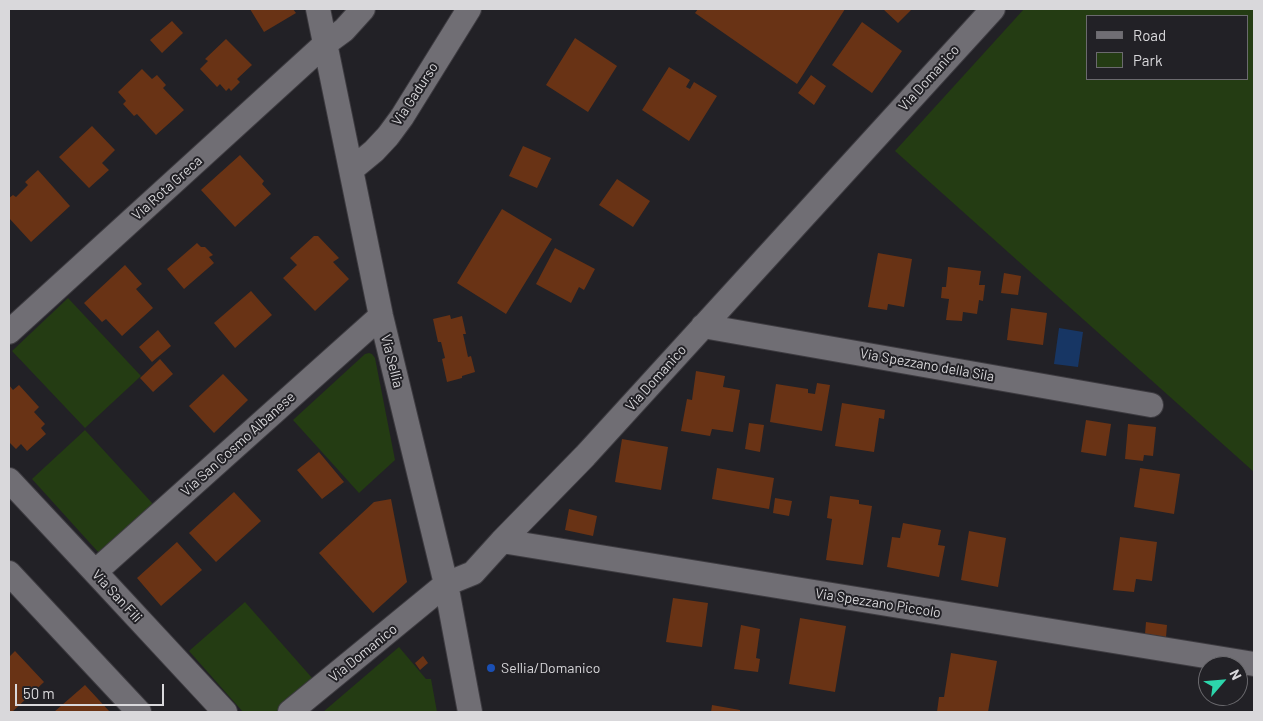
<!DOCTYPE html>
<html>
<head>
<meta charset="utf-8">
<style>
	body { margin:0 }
	#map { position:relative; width:1263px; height:721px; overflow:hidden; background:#222126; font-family:Barlow,sans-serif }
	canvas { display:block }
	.frame { position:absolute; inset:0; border:10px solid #d9d8db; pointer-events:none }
	.legend { position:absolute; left:1086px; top:15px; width:162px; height:65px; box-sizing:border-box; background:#222126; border:1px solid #6b6a6e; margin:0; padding:6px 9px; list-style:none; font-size:15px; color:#d9d8db }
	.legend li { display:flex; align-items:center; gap:10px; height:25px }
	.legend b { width:25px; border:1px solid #6b6a6e }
	.north { position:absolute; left:1198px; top:656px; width:50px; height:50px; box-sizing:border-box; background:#222126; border:1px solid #6b6a6e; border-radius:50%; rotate:63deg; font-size:14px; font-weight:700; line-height:20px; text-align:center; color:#d9d8db }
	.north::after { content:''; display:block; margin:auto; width:18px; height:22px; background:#2cd5ab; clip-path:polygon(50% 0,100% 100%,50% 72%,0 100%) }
	.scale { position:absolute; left:15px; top:684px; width:149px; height:22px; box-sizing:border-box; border:2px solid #d9d8db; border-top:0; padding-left:6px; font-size:15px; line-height:18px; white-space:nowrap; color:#d9d8db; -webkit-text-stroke:4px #222126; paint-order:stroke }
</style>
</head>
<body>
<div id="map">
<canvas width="1263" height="721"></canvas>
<div class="frame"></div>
<ul class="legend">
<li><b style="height:6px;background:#706e74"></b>Road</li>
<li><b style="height:14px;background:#243c13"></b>Park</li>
</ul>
<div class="north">N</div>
<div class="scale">50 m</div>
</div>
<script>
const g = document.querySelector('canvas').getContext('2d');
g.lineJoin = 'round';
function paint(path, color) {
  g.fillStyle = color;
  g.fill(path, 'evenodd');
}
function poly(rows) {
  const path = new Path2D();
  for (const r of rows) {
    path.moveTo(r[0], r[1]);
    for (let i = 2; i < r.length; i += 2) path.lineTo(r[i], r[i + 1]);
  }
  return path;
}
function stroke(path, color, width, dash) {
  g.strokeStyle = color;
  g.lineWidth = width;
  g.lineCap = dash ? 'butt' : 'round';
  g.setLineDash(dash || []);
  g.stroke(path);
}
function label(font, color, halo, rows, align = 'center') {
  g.font = font + ' Barlow,sans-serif';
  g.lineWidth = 4;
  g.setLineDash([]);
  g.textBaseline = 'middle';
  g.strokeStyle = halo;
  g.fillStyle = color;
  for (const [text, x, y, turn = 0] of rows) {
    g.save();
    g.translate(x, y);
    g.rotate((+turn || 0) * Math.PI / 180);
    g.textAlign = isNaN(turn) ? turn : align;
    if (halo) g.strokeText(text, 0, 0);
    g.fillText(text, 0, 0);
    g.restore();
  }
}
paint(poly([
	[1024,9,1254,9,1254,472,895,151],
	[1087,16,1247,16,1247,79,1087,79],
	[68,298,141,376,85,428,12,351],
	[369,353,372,354,375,358,395,460,359,493,293,420,365,354],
	[85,430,153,504,99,553,32,479],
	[245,602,313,679,276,712,243,712,189,651],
	[399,647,426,679,431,679,437,712,323,712]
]), '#243c13');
paint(poly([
	[1059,328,1083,332,1078,367,1054,364]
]), '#173664');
paint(poly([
	[250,9,293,9,296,13,264,32],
	[698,9,845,9,797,84,695,13],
	[883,9,912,9,898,23],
	[172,21,183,33,162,53,150,40],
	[862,22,902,51,872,93,832,65],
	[575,38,617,66,588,112,546,85],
	[226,39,252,65,237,79,240,82,231,91,229,88,226,91,220,84,217,87,200,69,208,61,205,59],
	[669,67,690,80,686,87,690,89,694,82,717,96,689,141,642,110],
	[142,69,152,79,157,75,166,85,163,88,184,110,156,135,137,114,134,116,123,104,126,101,118,92],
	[811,75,826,86,814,105,798,93],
	[92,126,115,150,102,163,109,170,89,188,59,157],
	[523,146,551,158,537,188,509,176],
	[240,155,264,181,262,184,271,194,235,227,201,190],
	[38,170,70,206,31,242,9,218,9,198,13,195,16,197,28,185,25,182],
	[617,179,650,201,633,227,599,205],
	[502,209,552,239,506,314,457,283],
	[314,236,318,236,339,258,333,262,349,279,315,311,283,278,297,265,290,258],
	[197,243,201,247,205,247,213,255,209,257,214,263,184,289,167,269],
	[555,248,595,269,584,290,579,287,571,303,536,284],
	[878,253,912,259,904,307,888,304,887,310,868,307],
	[125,265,142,284,136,289,153,308,122,336,106,319,102,322,84,303],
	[948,267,981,271,979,285,985,285,983,301,979,300,977,314,963,312,962,321,946,320,949,299,941,298,942,287,946,287],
	[1004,273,1021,276,1018,295,1001,293],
	[251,291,272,315,235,348,214,323],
	[1011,308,1047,313,1043,345,1007,340],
	[450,315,451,319,462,316,466,334,463,334,468,357,471,356,475,372,462,376,462,378,447,382,442,359,445,358,441,342,438,342,433,319],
	[158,330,171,346,152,362,139,347],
	[160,359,173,374,153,392,140,378],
	[696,371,725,376,723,387,740,390,733,432,712,429,710,436,681,431,687,399,692,400],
	[223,374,248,400,214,433,189,406],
	[817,383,830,385,822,431,770,422,776,384,808,389,808,393,815,394],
	[9,385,13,390,19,385,39,407,34,412,45,424,41,428,46,434,27,451,21,444,16,449,9,442],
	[842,403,885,410,884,419,879,418,874,452,835,446],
	[1086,420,1111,424,1106,456,1081,452],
	[749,423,764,425,760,452,745,449],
	[1128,424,1156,427,1153,456,1144,455,1143,461,1125,459],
	[622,439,668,447,661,490,615,482],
	[319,452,344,482,322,499,297,470],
	[717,468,774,478,769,509,712,499],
	[1140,468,1180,474,1174,514,1134,507],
	[234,492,261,521,216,562,189,533],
	[830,496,859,500,859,504,872,506,863,565,826,560,832,519,827,518],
	[775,498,792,501,789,516,773,513],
	[391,499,407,582,373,613,319,553,374,502],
	[569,509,597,516,593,536,565,530],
	[903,523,941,530,938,545,945,546,939,577,887,567,892,537,900,538],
	[969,531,1006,538,998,587,961,580],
	[1120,537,1157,542,1152,581,1136,579,1134,592,1113,590],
	[177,542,202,570,161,606,137,578],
	[673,598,708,603,702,647,666,642],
	[800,618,846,626,835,692,789,684],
	[1146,622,1167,625,1166,637,1145,634],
	[741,625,760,629,756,658,760,659,758,672,734,669],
	[15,651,44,682,12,712,9,712,9,657],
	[951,653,997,661,988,712,937,712,939,697,944,697],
	[423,656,428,663,420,670,415,663],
	[85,685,110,712,54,712],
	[712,705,740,710,740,712,711,712]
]), '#693315');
const street = poly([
	[318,9,381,316,446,584,470,712],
	[351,170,374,151,388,136,402,117,469,9],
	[703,326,1151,405],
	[9,332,325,44,344,30,363,9],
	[9,480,95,572,225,712],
	[502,541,1254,664],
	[95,572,381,316],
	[9,573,139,712],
	[290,712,446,584,473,573,502,541,585,456,993,9]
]);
stroke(street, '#3d3b40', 26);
stroke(street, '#706e74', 24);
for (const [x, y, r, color] of [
	[491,668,5,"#1a4fb4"]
]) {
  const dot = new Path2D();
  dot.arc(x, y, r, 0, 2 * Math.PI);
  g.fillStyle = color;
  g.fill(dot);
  stroke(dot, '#222126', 2);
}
label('14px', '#d9d8db', '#222126', [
	["Via Domanico",929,78,-48],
	["Via Gadurso",415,94,-57],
	["Via Rota Greca",167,188,-42],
	["Via Sellia",392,361,76],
	["Via Spezzano della Sila",927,365,10],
	["Via Domanico",656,378,-48],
	["Via San Cosmo Albanese",238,444,-42],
	["Via San Fili",117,596,47],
	["Via Spezzano Piccolo",878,603,9],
	["Via Domanico",363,653,-39]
]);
label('14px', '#d9d8db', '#222126', [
	["Sellia/Domanico",501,668]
], 'left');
</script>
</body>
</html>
